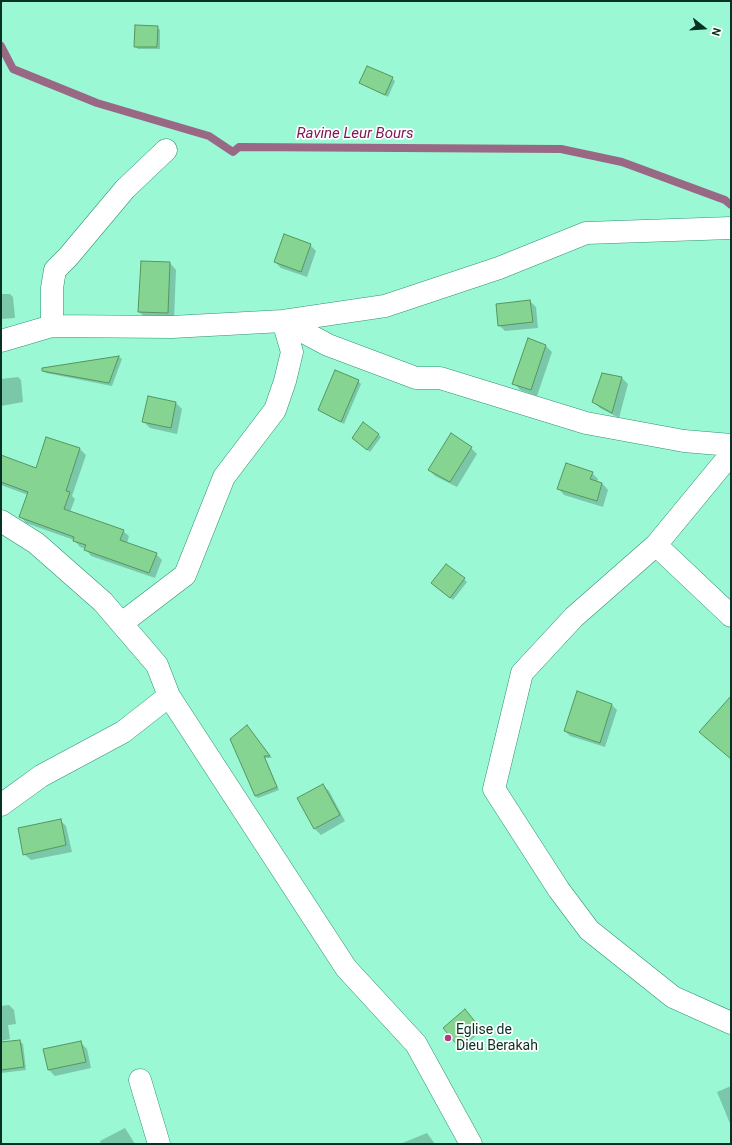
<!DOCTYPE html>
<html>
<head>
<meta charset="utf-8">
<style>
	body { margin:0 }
	#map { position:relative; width:732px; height:1145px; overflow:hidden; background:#9af9d4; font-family:Roboto,sans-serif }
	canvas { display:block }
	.frame { position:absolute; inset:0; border:2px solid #063124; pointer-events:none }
	.north { position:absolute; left:684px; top:8px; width:40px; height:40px; -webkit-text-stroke:3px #fff; paint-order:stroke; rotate:107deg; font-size:11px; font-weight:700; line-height:16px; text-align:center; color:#063124 }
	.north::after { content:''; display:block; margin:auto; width:14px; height:18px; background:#063124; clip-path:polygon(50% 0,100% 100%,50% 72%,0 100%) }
</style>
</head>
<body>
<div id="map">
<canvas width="732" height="1145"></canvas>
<div class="frame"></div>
<div class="north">N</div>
</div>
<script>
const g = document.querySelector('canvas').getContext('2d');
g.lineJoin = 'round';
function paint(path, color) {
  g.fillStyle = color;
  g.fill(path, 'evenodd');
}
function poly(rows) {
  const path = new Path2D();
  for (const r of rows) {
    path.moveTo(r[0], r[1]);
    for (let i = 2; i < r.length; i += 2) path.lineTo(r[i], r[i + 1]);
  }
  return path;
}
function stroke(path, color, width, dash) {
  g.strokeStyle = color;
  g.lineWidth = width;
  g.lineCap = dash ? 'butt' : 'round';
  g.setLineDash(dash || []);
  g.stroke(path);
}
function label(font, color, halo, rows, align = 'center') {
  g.font = font + ' Roboto,sans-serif';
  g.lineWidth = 3.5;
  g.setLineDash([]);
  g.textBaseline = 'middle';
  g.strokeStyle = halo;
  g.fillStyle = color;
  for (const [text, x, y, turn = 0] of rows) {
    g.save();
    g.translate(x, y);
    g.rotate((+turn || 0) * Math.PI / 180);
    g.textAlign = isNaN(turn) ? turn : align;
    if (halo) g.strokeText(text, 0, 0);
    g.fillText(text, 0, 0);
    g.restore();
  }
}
paint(poly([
	[157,27,160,30,160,49,138,49,135,46],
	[392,78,395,81,388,97,360,83],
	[310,245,316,251,307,277,281,268,275,262],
	[170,263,176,270,174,319,146,318,139,312],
	[1,294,10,294,13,297,15,318,1,319],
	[530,301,536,307,538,328,505,331,499,325],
	[545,345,552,352,537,396,520,390,514,383],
	[119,357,122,359,112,386,46,373,43,370,43,369],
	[603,374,622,378,628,384,619,418,600,408,594,402],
	[18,377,21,380,23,402,1,406,1,379],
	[358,381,361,384,344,424,319,410],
	[176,403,182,409,177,434,150,428,144,422],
	[378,434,381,437,370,452,353,438],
	[46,438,80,449,86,455,72,496,75,499,70,512,123,531,129,536,127,543,156,554,162,560,155,578,91,556,86,549,80,547,74,540,26,523,21,517,28,495,1,485,1,456,36,469],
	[471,448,477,454,457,487,435,476,429,470],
	[592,473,598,479,597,482,602,483,608,490,603,507,564,495,558,488],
	[464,579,467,582,453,600,435,586],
	[612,705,617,710,605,747,570,736,565,731],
	[250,730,272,758,265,758,279,790,258,798,255,796],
	[323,785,329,791,345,821,321,835,314,828],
	[60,820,66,826,72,852,31,860,24,854],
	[9,1005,14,1010,16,1024,8,1025,10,1039,1,1041,1,1006],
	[468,1013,482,1031,461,1048,444,1028],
	[20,1041,23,1044,26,1070,1,1073,1,1043],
	[81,1043,87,1049,91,1068,55,1076,49,1070],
	[731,1086,731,1126,717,1092],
	[125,1128,135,1144,101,1144,100,1141],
	[427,1133,435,1144,400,1144]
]), '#0003');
stroke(poly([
	[1,46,13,69,97,103,209,136,233,152,239,147,561,149,622,162,725,200,731,205]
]), '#996885', 8);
const building = poly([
	[135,25,158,26,157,47,134,47,135,25],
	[367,66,393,77,385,95,359,83,367,66],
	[284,234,311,244,301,272,274,262,284,234],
	[141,261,170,262,168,313,138,312,141,261],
	[530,300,533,322,498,326,496,304,530,300],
	[528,338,546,345,531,390,512,384,528,338],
	[119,356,109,383,42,371,42,368,119,356],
	[335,370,359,380,341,422,318,410,335,370],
	[602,373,622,377,612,413,592,402,602,373],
	[148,396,176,402,171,428,142,422,148,396],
	[363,422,379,434,367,450,352,438,363,422],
	[451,433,472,447,450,482,428,470,451,433],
	[46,437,80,448,66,491,70,492,64,509,124,530,120,540,157,553,149,573,84,550,86,545,73,541,74,537,19,517,28,492,1,482,1,455,36,468,46,437],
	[566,463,593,472,590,479,602,483,597,501,557,489,566,463],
	[446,564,465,578,450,598,431,583,446,564],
	[577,691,612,704,600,743,564,731,577,691],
	[731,696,731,759,699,732,731,696],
	[247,725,270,756,264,756,277,787,255,796,230,739,247,725],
	[323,784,340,815,314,829,297,798,323,784],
	[61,819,66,845,23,855,18,828,61,819],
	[465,1009,480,1028,458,1046,443,1028,465,1009],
	[20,1040,24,1067,1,1070,1,1042,20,1040],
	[81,1041,86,1062,48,1070,43,1049,81,1041]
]);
paint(building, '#86d491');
stroke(building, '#56955f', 1);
const minor = poly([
	[283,321,328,345,416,378,440,378,586,423,684,441,731,445],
	[52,326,52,288,55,270,68,257,125,189,166,150],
	[1,341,52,326,172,327,283,321,385,306,499,268,586,233,731,228],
	[731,454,656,545,574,617,522,673,494,789,559,890,589,930,673,997,731,1023],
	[1,521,36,543,103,602,157,665,169,696,346,968,416,1044,471,1144],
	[656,545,731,616],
	[122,623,185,575,224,477,275,410,285,381,292,352,283,321],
	[1,805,41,776,123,732,169,696],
	[140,1080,159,1144]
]);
stroke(minor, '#2f9272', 23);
stroke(minor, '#fff', 22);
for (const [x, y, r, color] of [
	[448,1038,4,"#b53683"]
]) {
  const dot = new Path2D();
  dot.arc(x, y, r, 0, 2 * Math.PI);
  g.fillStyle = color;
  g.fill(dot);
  stroke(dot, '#fff', 1.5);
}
label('14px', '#063124', '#fff', [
	["Eglise de",456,1030],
	["Dieu Berakah",456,1046]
], 'left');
label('italic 15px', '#801759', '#fff', [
	["Ravine Leur Bours",355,134]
]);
</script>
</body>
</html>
